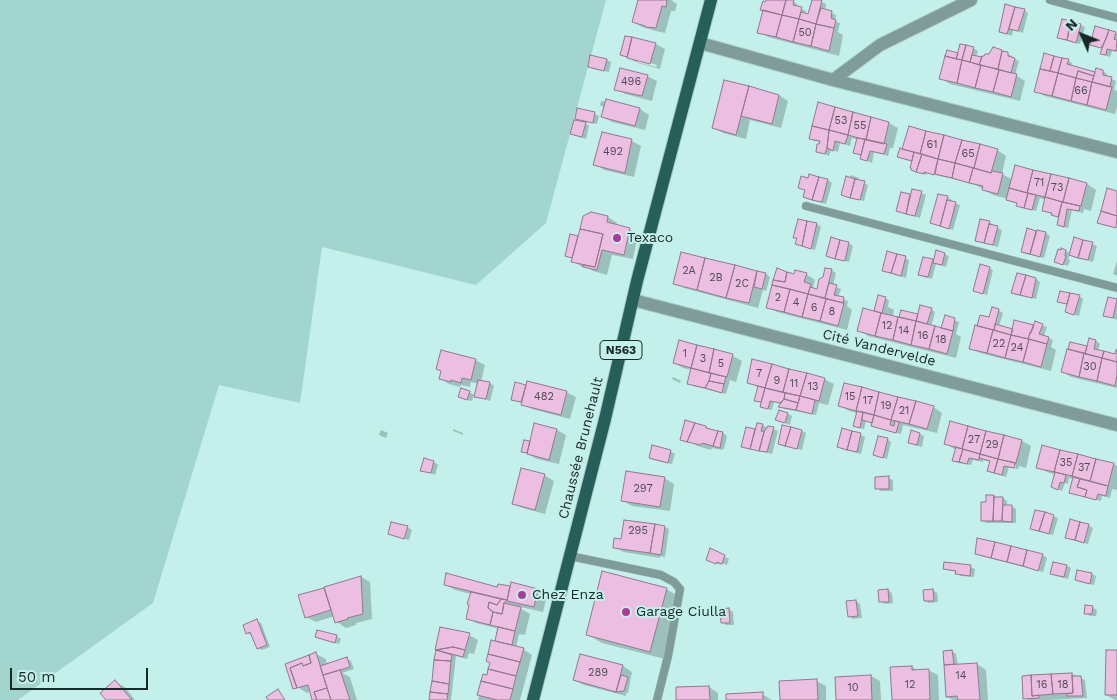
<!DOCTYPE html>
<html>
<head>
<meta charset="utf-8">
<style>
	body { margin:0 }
	#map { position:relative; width:1117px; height:700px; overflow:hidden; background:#c4f0eb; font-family:"Work Sans",sans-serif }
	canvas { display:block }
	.north { position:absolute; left:1057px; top:10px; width:50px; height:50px; -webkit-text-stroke:4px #c4f0eb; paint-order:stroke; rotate:314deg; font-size:14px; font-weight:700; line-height:20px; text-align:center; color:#172826 }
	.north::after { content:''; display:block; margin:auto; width:18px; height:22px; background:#172826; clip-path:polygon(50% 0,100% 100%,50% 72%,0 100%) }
	.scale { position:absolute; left:10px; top:668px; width:138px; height:22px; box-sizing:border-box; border:2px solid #172826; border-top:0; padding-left:6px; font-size:15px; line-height:18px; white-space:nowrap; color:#172826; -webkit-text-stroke:4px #c4f0eb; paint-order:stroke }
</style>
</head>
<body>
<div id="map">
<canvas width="1117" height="700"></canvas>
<div class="north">N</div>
<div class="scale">50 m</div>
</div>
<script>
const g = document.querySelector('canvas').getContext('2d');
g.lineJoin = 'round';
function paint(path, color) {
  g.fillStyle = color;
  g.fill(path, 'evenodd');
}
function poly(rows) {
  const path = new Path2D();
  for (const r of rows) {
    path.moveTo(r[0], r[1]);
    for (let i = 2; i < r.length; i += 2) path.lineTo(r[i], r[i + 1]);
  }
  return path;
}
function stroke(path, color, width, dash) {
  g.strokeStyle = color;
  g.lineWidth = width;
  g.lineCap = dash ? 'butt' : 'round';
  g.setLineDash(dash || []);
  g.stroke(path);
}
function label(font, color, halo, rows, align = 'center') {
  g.font = font + ' "Work Sans",sans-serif';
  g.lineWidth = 4;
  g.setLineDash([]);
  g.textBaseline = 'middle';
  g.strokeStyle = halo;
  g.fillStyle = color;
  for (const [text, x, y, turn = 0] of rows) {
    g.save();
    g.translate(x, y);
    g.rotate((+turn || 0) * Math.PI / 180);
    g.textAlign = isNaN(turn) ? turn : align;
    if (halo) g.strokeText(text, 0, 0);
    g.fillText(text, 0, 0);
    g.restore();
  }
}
paint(poly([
	[0,0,606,0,546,223,476,285,322,247,300,403,219,385,153,603,18,700,0,700]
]), '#a3d5cf');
paint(poly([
	[639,0,671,0,677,4,675,11,671,11,665,33,656,31,642,27,633,22],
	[767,0,792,0,797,4,797,7,806,11,805,14,809,15,813,0,818,0,826,4,825,10,836,15,835,21,840,23,838,32,843,35,839,56,768,37,759,32],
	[1006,6,1024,10,1028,13,1023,33,1013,30,1012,36,1000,32],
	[1080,25,1085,27,1080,44,1063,40,1058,37],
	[1115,33,1117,34,1117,52,1112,51,1110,57,1101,54,1102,49,1092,44],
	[626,37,656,44,665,49,660,69,638,63,622,55],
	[637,59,657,65,656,67,637,62],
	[973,48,978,51,976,57,985,58,1008,54,1012,56,1012,58,1019,61,1015,75,1025,81,1020,101,950,84,940,78,958,55],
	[1045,55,1068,60,1072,63,1071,67,1096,73,1103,71,1107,74,1107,77,1116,81,1114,90,1117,91,1117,107,1115,114,1045,96,1035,91],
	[607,60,611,62,609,72,593,69,589,66],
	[647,76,657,81,652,101,625,94,616,89],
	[779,95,788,101,781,128,750,120,746,139,723,133,714,128],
	[601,101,607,102,607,101,640,109,649,115,645,130,612,122,603,117,605,108,600,105],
	[595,114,599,116,597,124,582,121,576,118],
	[584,122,589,126,586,139,576,136,572,134],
	[889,123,898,128,893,148,890,148,888,156,874,152,872,163,862,159,862,156,855,153,858,140,852,138,850,146,840,143,838,152,831,150,829,156,817,151,821,142,814,141,810,138],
	[603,133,632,141,641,146,634,177,604,170,595,164],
	[997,150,1006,156,1002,174,1013,180,1087,184,1096,190,1091,211,1084,209,1083,213,1072,210,1068,228,1063,227,1058,224,1060,218,1043,210,1046,200,1040,198,1036,211,1022,208,1018,205,1018,204,1012,202,1008,199,993,195,974,184,927,173,927,175,917,172,912,170,913,162,899,157],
	[851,175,859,178,858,181,868,185,864,201,847,197,842,195],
	[809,179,828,180,832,183,826,204,808,199,804,197,806,190,800,187],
	[921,193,926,195,920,218,902,213,898,211,902,194,911,196],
	[939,195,948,198,952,200,951,202,960,205,953,230,936,225,931,223],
	[592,214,608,217,617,223,616,226,629,229,638,234,633,259,612,255,607,275,593,271,588,268,582,267,573,261,574,258,567,255,571,236,579,238],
	[989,222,994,225,993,226,1002,230,998,247,980,242,976,240],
	[817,224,821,227,815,250,801,246,797,243,798,239,795,237],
	[1028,230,1046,233,1050,236,1044,258,1026,254,1022,251],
	[848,243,853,246,849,262,832,258,827,256],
	[1092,244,1097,246,1093,262,1075,257,1070,254,1068,259,1070,260,1068,266,1056,262,1066,251,1071,254],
	[937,252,949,256,946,267,936,264,932,279,924,277,920,275,924,258,935,260],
	[682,253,766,274,770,277,766,291,763,290,758,308,684,288,674,283],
	[905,258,909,260,906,278,888,273,883,270],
	[1117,261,1117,276,1113,274],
	[989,268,993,270,987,295,974,291],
	[831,270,836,273,833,286,841,289,838,297,848,301,847,306,852,310,847,330,777,312,767,307,795,275,806,274,815,280,813,287,818,290,824,278],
	[1036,279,1040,282,1036,299,1016,295,1012,292],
	[1061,292,1079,296,1083,299,1079,316,1066,312,1068,305,1059,301],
	[878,296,889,300,888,307,894,310,893,317,905,319,901,317,919,316,931,309,935,312,931,327,947,331,945,317,959,322,956,334,961,337,956,358,868,336,859,330,875,312],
	[1109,299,1117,301,1117,320,1105,315],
	[998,310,1003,313,999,326,1014,330,1042,325,1047,327,1044,336,1053,340,1051,347,1056,350,1051,371,980,353,971,348,990,319],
	[1096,341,1100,344,1098,351,1116,355,1117,352,1117,388,1071,377,1062,371,1074,352,1088,348],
	[733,356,742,361,736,382,730,380,726,394,693,386,688,383,692,370,683,368,674,363],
	[475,360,485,365,481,381,490,383,494,386,490,401,480,398,474,395,472,401,463,399,469,392,476,396,479,384,471,382,470,387,461,385,460,387,449,384,440,378],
	[673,377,681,381,680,383,672,379],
	[824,379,834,384,828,405,819,403,816,415,784,409,780,406,781,404,774,402,772,410,766,409,762,406,762,403,756,401,759,388,748,382],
	[525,386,566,392,576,397,570,419,532,409,523,403,512,399],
	[840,405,933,407,942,413,937,433,903,425,901,434,877,428,872,426,873,423,866,421,864,429,859,428,854,425,857,413,849,411],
	[788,414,792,416,790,425,777,420],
	[762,425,768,428,773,429,778,431,772,454,747,448,742,446,747,428,756,431],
	[706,427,712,430,723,433,727,436,724,449,723,449,722,450,712,448,711,450,697,446,691,442,685,442,681,439],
	[453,429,463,433,463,435,453,431],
	[381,430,388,433,386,438,379,435],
	[557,430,566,435,559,464,537,459,522,451,525,442,531,443],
	[843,430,861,435,865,437,861,454,843,449,839,447],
	[802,431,806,433,802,450,783,446,779,443],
	[920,434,924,436,922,447,914,445,909,442],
	[887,439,891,442,887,459,874,455],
	[1022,441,1031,446,1026,468,1019,466,1018,469,1015,469,1016,465,1014,465,1013,468,1009,467,1006,477,993,473,989,471,991,462,983,460,983,462,973,460,971,465,958,463,954,460,956,450,946,444],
	[670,451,675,454,672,464,654,460,650,458],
	[434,462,438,465,435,475,422,470],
	[1114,464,1117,466,1117,490,1112,489,1110,498,1102,496,1101,501,1074,494,1070,492,1073,479,1069,478,1068,484,1065,483,1062,491,1057,489,1056,475,1047,472,1038,467],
	[544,475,554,481,545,514,523,508,513,503],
	[664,478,674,484,670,511,632,506,623,501],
	[888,478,893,480,893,491,881,491,876,488],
	[994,496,997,498,1003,498,1007,501,1007,506,1012,506,1016,509,1016,523,986,523,982,520,987,503],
	[1053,516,1058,518,1053,535,1036,531,1031,528],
	[1088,525,1093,528,1088,544,1071,540,1067,537],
	[407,527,412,530,409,540,394,536,389,534],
	[665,527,669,529,665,557,660,556,660,558,624,552,614,547,622,541],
	[978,539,1043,555,1047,558,1043,572,981,556,977,553],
	[711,550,729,559,727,565,721,563,721,565,711,561],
	[1067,566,1071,568,1068,579,1056,576,1051,573],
	[970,567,975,569,974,577,961,576,957,573,957,572,949,570,944,568],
	[1091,574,1096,576,1094,585,1080,582,1076,580],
	[361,577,370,582,372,619,356,623,356,625,346,628,337,622,334,616,316,622,306,617,300,596],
	[445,584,498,589,499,585,511,588,512,584,538,590,547,596,543,612,516,606,530,614,525,635,519,634,516,648,523,649,532,655,520,700,478,700,484,676,488,677,501,643,496,640,499,629,476,623,467,618,471,594,455,590],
	[666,589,680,597,665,659,602,643,588,635],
	[888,590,892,593,893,603,885,604,880,601],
	[933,590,937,593,938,602,929,603,925,601],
	[856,601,860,604,862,618,853,619,849,616],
	[1092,607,1097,610,1096,616,1090,616,1086,613],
	[729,609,733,612,734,625,726,625,722,622],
	[257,621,261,623,270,647,262,650,258,648,251,635,247,633],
	[469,635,478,640,474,654,469,653,467,659,456,656,451,700,431,700,437,650],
	[317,636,336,636,341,639,339,644,321,639],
	[952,651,956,654,958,665,977,664,986,670,988,700,953,700,947,697,949,666,945,664],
	[1117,651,1117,700,1115,700,1106,695],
	[316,654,326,659,327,665,347,659,351,661,354,669,342,673,350,677,357,700,314,700,311,691,307,693,293,684],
	[581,655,623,666,632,672,628,693,626,693,626,696,584,685,574,680],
	[912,667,917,670,928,670,938,675,939,700,893,700,891,668],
	[1072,674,1085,680,1087,698,1047,700,1028,700,1025,698],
	[871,676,880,681,881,700,837,700],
	[816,681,826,686,826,700,781,700],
	[115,682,125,687,135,700,108,700],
	[709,687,718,693,718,700,678,700],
	[762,694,772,700,727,700]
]), '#0003');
const building = poly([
	[638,0,667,0,666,7,662,6,656,28,645,27,645,26,632,22,638,0],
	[766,0,786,0,782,15,760,10,763,1,765,2,766,0],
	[786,0,794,0,793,5,802,7,799,19,782,15,786,0],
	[812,0,822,0,816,24,799,19,801,12,808,14,812,0],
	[1005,4,1015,7,1007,34,999,32,1005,4],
	[1015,7,1025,9,1018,31,1009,29,1015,7],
	[821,8,832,11,831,18,836,20,834,28,816,24,821,8],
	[763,10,782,15,776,37,757,33,763,10],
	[782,15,799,19,793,42,776,37,782,15],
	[799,19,816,24,811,46,793,42,799,19],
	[1062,19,1071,21,1067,40,1057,38,1062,19],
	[1071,21,1081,24,1076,43,1067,40,1071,21],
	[816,24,834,28,829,51,811,46,816,24],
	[1095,26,1109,30,1106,39,1101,48,1090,45,1095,26],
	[1109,30,1116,32,1114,39,1117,40,1116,51,1107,49,1106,55,1100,54,1109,30],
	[625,36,632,37,627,57,620,55,625,36],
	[632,37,656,43,650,64,627,58,632,37],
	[960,44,966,45,962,60,956,59,960,44],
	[966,45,974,47,970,62,962,60,966,45],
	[993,47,1002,50,1002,51,998,69,979,65,982,56,984,56,985,54,989,54,993,47],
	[947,50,958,53,956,59,945,56,947,50],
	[1002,51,1008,52,1008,56,1015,58,1011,73,998,69,1002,51],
	[1044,53,1054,56,1050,71,1040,69,1044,53],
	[590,55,607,59,604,71,588,67,590,55],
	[972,55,982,57,979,65,970,62,972,55],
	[945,56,962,60,957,83,939,79,945,56],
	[1054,56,1062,58,1058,73,1050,71,1054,56],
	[1062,58,1069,59,1067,64,1095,72,1094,76,1078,71,1076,78,1058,73,1062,58],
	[962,60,981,65,975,88,957,83,962,60],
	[981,65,999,70,993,92,975,88,981,65],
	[620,68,648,75,642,96,614,90,620,68],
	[1096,68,1103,70,1103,75,1112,77,1110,87,1092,82,1096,68],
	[1040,69,1058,73,1052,96,1034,92,1040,69],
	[999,70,1017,74,1011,97,993,92,999,70],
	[1078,71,1094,76,1092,82,1076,78,1078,71],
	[1058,73,1076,78,1071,101,1052,96,1058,73],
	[1076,78,1092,82,1087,105,1071,101,1076,78],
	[724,80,749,86,736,135,712,128,724,80],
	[1092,82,1112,87,1106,110,1087,105,1092,82],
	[749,86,779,95,772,124,741,116,749,86],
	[606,99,640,108,635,126,601,117,606,99],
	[818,102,835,107,829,130,812,126,818,102],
	[835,107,853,112,848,135,829,130,835,107],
	[577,108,595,112,593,123,575,119,577,108],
	[853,112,871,117,866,140,848,135,853,112],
	[871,117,889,122,884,144,866,140,871,117],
	[574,120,586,122,582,137,570,134,574,120],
	[812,126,829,130,827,148,825,154,816,152,817,144,819,144,820,141,809,139,812,126],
	[909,126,926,131,920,154,902,149,909,126],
	[829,130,848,135,845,144,835,141,833,151,827,148,829,130],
	[926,131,944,135,938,159,920,154,926,131],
	[602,132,632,139,625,173,593,165,602,132],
	[944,135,962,140,955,163,938,159,944,135],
	[857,138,865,139,861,155,853,153,857,138],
	[865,139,887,144,884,154,870,151,867,161,860,159,865,139],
	[962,140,980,144,974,168,955,163,962,140],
	[980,144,998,149,991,173,974,168,980,144],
	[900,148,902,149,914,152,912,161,897,157,900,148],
	[914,152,922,154,916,172,911,170,911,168,910,168,914,152],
	[922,154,938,159,934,175,924,172,924,174,916,172,922,154],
	[938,159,955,163,952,178,935,174,938,159],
	[955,163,973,168,969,183,952,178,955,163],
	[1015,165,1033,170,1027,193,1009,188,1015,165],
	[973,168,991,173,992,171,1003,173,998,194,982,190,983,186,969,183,973,168],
	[1033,170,1051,174,1045,197,1027,193,1033,170],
	[809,174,819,177,812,200,803,197,805,190,798,188,801,176,808,178,809,174],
	[1051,174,1069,178,1063,202,1045,197,1051,174],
	[846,176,855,179,850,198,841,195,846,176],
	[819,177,828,179,822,202,812,200,819,177],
	[1069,178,1087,183,1081,206,1063,202,1069,178],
	[855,179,865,181,860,200,850,198,855,179],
	[1009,188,1028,193,1024,208,1016,206,1017,203,1006,200,1009,188],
	[1107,188,1117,191,1117,216,1101,211,1107,188],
	[912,189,922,191,915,216,906,214,912,189],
	[901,192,910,194,906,214,896,211,901,192],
	[1028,193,1036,195,1032,210,1024,208,1028,193],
	[938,194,948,196,940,226,930,223,938,194],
	[1045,197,1062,202,1058,217,1051,215,1052,213,1042,211,1045,197],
	[947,200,956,202,949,229,940,226,947,200],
	[1062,202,1080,206,1079,211,1067,209,1064,227,1057,225,1062,202],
	[1101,211,1117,216,1116,228,1097,223,1101,211],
	[591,212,608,216,607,222,630,228,624,255,602,250,597,270,583,267,583,265,595,267,603,234,580,229,583,216,591,212],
	[798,219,807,221,802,246,795,244,797,238,793,238,798,219],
	[980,219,990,221,984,243,975,241,980,219],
	[807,221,817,223,811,249,802,246,807,221],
	[989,224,998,226,993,245,984,243,989,224],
	[1027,228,1036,231,1030,254,1021,252,1027,228],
	[580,229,603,234,595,267,571,262,580,229],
	[1037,230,1046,232,1040,257,1030,254,1037,230],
	[570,234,578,236,572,258,565,256,570,234],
	[831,237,840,240,835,259,826,256,831,237],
	[1074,237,1083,240,1078,258,1069,255,1074,237],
	[840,240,849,242,845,261,835,259,840,240],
	[1083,240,1093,242,1088,260,1078,258,1083,240],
	[1061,248,1066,250,1065,256,1066,256,1063,265,1054,262,1058,249,1061,250,1061,248],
	[936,250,945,253,942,265,933,263,936,250],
	[887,251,897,254,891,273,882,271,887,251],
	[681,252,705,258,697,290,673,284,681,252],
	[897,254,906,256,901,276,891,273,897,254],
	[923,257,933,259,928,277,918,275,923,257],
	[705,258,735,265,726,298,697,290,705,258],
	[980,264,990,267,983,294,973,291,980,264],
	[735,265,757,271,749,303,726,298,735,265],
	[777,268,787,272,785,282,773,280,777,268],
	[825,268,832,269,825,298,808,294,810,287,817,289,819,279,823,277,825,268],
	[795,270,807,273,804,282,811,284,808,294,772,285,773,280,785,282,787,272,794,274,795,270],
	[757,271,766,273,762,289,754,287,757,271],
	[1017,273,1026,275,1020,295,1011,293,1017,273],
	[1026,275,1036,278,1032,298,1020,295,1026,275],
	[829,283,837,285,834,295,844,297,843,303,825,298,829,283],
	[772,285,790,289,784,312,766,308,772,285],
	[790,289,808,294,802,317,784,312,790,289],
	[1060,291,1070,293,1067,304,1057,302,1060,291],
	[1070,293,1080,295,1074,315,1065,312,1070,293],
	[808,294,826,299,820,321,802,317,808,294],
	[878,295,886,297,882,313,874,311,878,295],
	[1108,297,1117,299,1113,318,1103,316,1108,297],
	[826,299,844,303,838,326,820,321,826,299],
	[920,305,932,308,927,324,916,321,920,305],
	[992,307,999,309,994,330,977,326,980,315,989,317,992,307],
	[863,308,881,313,875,336,857,331,863,308],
	[901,310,918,314,916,321,899,317,901,310],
	[881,313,898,317,893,340,875,336,881,313],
	[945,315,955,318,953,331,941,328,945,315],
	[898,317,916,321,911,345,893,340,898,317],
	[1014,320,1034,325,1031,333,1030,332,1028,339,1011,335,1014,320],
	[916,321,935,326,929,349,911,345,916,321],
	[1035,321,1043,324,1039,334,1049,337,1047,344,1028,339,1035,321],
	[995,324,1013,329,1011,335,994,330,995,324],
	[975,325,993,330,987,353,969,349,975,325],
	[935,326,953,331,947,354,929,349,935,326],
	[993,330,1011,335,1005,358,987,353,993,330],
	[1011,335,1029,339,1023,362,1005,358,1011,335],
	[1089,338,1096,340,1094,349,1104,351,1102,358,1085,354,1089,338],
	[1029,339,1047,344,1041,367,1023,362,1029,339],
	[679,340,697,345,691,368,673,363,679,340],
	[1070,342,1087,346,1085,354,1068,349,1070,342],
	[697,345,714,349,709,373,691,368,697,345],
	[714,349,733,354,727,377,709,373,714,349],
	[1067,349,1084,353,1079,377,1061,372,1067,349],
	[441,350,476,359,471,380,462,378,461,383,451,380,451,382,439,379,441,371,436,369,441,350],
	[1116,350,1117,350,1117,362,1102,358,1104,351,1115,354,1116,350],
	[1084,353,1102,358,1097,381,1079,377,1084,353],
	[1102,358,1117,362,1117,375,1115,386,1097,381,1102,358],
	[752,359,772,364,765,388,747,383,752,359],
	[772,364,789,369,783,392,765,388,772,364],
	[691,368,711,373,709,381,705,388,687,384,691,368],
	[789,369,807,373,800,396,783,392,789,369],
	[711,373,726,377,724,384,709,381,711,373],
	[807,373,825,378,819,401,800,396,807,373],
	[478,380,490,382,486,399,474,397,478,380],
	[527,381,567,391,561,415,521,405,527,381],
	[709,381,724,384,722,393,705,388,709,381],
	[515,382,526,385,521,402,511,400,515,382],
	[844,383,862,387,856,411,838,406,844,383],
	[758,386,765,388,761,402,754,401,758,386],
	[862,387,879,392,874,415,856,411,862,387],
	[461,388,470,391,467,400,458,397,461,388],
	[765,388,785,393,784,399,780,403,770,401,768,409,760,407,765,388],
	[879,392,898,397,891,420,874,415,879,392],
	[785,393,800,396,798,403,784,399,785,393],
	[800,396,815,400,812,414,796,410,800,396],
	[898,397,916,401,909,424,891,420,898,397],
	[784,399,798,403,796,410,778,407,784,399],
	[916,401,934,406,927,429,909,424,916,401],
	[779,410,788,413,785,423,775,420,779,410],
	[857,411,863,412,860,428,853,426,857,411],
	[863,412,874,415,872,423,862,420,863,412],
	[874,415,891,420,890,425,894,426,895,421,899,422,896,433,871,426,874,415],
	[685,420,695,423,687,442,680,440,685,420],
	[950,421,968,426,962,449,944,444,950,421],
	[534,423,557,429,549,460,527,454,534,423],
	[695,423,706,426,706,428,718,431,713,446,702,443,701,445,687,442,695,423],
	[757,423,763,424,761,431,764,432,759,451,750,449,757,423],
	[782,425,791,427,785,446,778,444,782,425],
	[768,426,774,427,767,452,759,451,764,432,768,426],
	[968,426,986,431,980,454,962,449,968,426],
	[746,427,755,429,750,449,741,447,746,427],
	[791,427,802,430,797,449,785,446,791,427],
	[842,428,852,431,847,450,837,447,842,428],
	[911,430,920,433,917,445,908,443,911,430],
	[718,431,723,432,720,448,713,446,718,431],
	[852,431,861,433,857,452,847,450,852,431],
	[986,431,1004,435,998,459,980,454,986,431],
	[1004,435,1022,440,1016,463,998,459,1004,435],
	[878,436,888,438,883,458,873,455,878,436],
	[524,440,530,441,527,453,521,452,524,440],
	[652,445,671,450,668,463,649,458,652,445],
	[1042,445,1060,450,1054,472,1036,468,1042,445],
	[956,447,963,449,959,462,952,461,956,447],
	[963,449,980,454,979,460,969,458,967,464,959,462,963,449],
	[1060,450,1078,454,1072,476,1054,472,1060,450],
	[980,454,998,459,994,473,987,471,990,461,979,458,980,454],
	[1078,454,1096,459,1090,481,1072,476,1078,454],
	[424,458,434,461,431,473,420,471,424,458],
	[998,459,1015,463,1014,468,1004,466,1002,475,994,473,998,459],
	[1096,459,1114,463,1108,486,1090,481,1096,459],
	[521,468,545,474,535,510,512,504,521,468],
	[626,471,665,477,660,507,621,501,626,471],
	[1055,472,1066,475,1064,483,1060,482,1058,490,1051,487,1055,472],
	[889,476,889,489,875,489,875,477,889,476],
	[1073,477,1080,479,1077,487,1087,490,1085,497,1069,493,1073,477],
	[1080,479,1108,486,1106,496,1098,494,1096,500,1085,497,1087,490,1077,487,1080,479],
	[986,495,994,495,993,521,981,521,981,502,986,502,986,495],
	[994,497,1003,497,1002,521,993,521,994,497],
	[1003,505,1012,505,1012,522,1002,521,1003,505],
	[1035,510,1045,512,1039,531,1030,529,1035,510],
	[1045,512,1054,515,1049,534,1039,531,1045,512],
	[1070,519,1080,522,1075,540,1065,538,1070,519],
	[624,520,655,524,650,553,613,548,614,538,621,539,624,520],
	[391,522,408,526,404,539,388,534,391,522],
	[1080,522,1089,524,1084,543,1075,540,1080,522],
	[655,524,665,526,661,555,650,553,655,524],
	[977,538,995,542,991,558,975,554,977,538],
	[995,542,1011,546,1007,562,991,558,995,542],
	[1011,546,1027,550,1023,566,1007,562,1011,546],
	[710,548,725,555,722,564,717,562,716,564,706,560,710,548],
	[1027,550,1043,554,1038,571,1023,566,1027,550],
	[944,562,971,565,970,576,955,574,956,571,943,569,944,562],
	[1053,562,1067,565,1064,577,1050,574,1053,562],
	[1077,570,1092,573,1090,584,1075,580,1077,570],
	[602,571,667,588,650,652,586,635,602,571],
	[446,573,497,587,498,584,510,586,507,600,444,585,446,573],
	[361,576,363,614,347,618,348,619,335,623,324,587,361,576],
	[511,582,538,589,534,607,507,601,511,582],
	[324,588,331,610,305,618,298,595,324,588],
	[888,589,889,602,879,602,878,590,888,589],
	[933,589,934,601,924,601,923,590,933,589],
	[471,592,501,599,497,605,489,602,488,608,493,612,490,625,466,619,469,605,467,604,471,592],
	[501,599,507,600,504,603,502,614,493,612,488,608,489,602,497,605,501,599],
	[856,600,858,616,848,617,846,601,856,600],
	[504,603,521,607,515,631,490,625,493,612,502,614,504,603],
	[1085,605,1093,606,1092,614,1084,614,1085,605],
	[729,608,730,623,721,623,720,609,729,608],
	[257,619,267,645,257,649,250,632,246,634,243,625,257,619],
	[440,627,470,633,465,650,453,647,435,650,440,627],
	[498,627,515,631,512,645,495,641,498,627],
	[317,630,337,635,335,643,315,637,317,630],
	[491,640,524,648,520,662,488,654,491,640],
	[453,647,465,650,463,657,436,650,453,647],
	[436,650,452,655,451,661,434,660,436,650],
	[952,650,954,664,944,665,943,651,952,650],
	[1106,650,1117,650,1117,695,1105,695,1106,650],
	[316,652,327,688,314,692,317,700,312,700,308,685,297,688,290,668,302,663,303,666,311,663,309,655,316,652],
	[488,654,520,662,516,676,488,669,490,663,486,661,488,654],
	[580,654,623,665,616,692,573,680,580,654],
	[309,655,311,663,303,666,302,663,290,668,297,688,293,689,285,664,309,655],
	[347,657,350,667,323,675,320,666,347,657],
	[434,660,451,661,449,684,432,681,434,660],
	[977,663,980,700,958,700,957,696,946,697,944,665,977,663],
	[912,666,912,670,929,669,930,700,892,700,890,667,912,666],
	[488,669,516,676,513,689,481,681,483,674,487,675,488,669],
	[340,670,350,700,331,700,327,688,323,675,340,670],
	[1072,673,1073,693,1053,694,1051,674,1072,673],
	[1051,674,1053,694,1032,696,1031,675,1051,674],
	[621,675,628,677,624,691,616,692,621,675],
	[871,675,872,700,836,700,835,677,871,675],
	[1031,675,1032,696,1039,695,1039,698,1023,699,1022,676,1031,675],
	[1072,676,1081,676,1083,696,1066,696,1067,694,1073,693,1072,676],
	[817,679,818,700,780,700,779,681,817,679],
	[115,680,132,700,106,700,100,693,115,680],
	[432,681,449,684,448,694,430,692,432,681],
	[481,681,513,689,510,700,497,700,477,695,481,681],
	[709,686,710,700,676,700,676,687,709,686],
	[327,688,331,700,317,700,314,692,327,688],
	[278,689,285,700,268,700,266,697,278,689],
	[430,692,448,694,447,700,429,700,430,692],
	[763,692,763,700,726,700,726,694,763,692]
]);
paint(building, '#ecbee1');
stroke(building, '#93788d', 1);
const lane = poly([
	[1050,0,1117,18],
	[806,206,1117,288],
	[570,556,661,575,674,582,680,589,668,656,657,700]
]);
const street = poly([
	[700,43,833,80,1117,152],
	[833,80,880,45,971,0],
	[633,300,1117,425]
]);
const primary = poly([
	[533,700,605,419,637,281,711,0]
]);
stroke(lane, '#a5ccc8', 9);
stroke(street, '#a5ccc8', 14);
stroke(primary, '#a5ccc8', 14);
stroke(lane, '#809c99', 8);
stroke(street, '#809c99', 12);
stroke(primary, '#265f5a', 12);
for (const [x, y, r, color] of [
	[617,238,5,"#aa3b98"],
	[522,595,5,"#aa3b98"],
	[626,612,5,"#aa3b98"]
]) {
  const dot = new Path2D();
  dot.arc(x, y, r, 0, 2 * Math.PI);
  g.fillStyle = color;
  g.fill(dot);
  stroke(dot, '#c4f0eb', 2);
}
label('11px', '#4c4e55', null, [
	["50",805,33],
	["496",631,82],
	["66",1081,91],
	["53",841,121],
	["55",860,126],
	["61",932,145],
	["492",613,152],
	["65",968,154],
	["71",1039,183],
	["73",1057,188],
	["2A",689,271],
	["2B",716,278],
	["2C",742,284],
	["2",778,298],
	["4",796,303],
	["6",814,308],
	["8",832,312],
	["12",887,326],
	["14",904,331],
	["16",923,336],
	["18",941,340],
	["22",999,344],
	["24",1017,348],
	["1",685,354],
	["3",703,359],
	["5",721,364],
	["30",1090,367],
	["7",759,374],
	["9",777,381],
	["11",794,384],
	["13",813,387],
	["482",544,397],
	["15",850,397],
	["17",868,401],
	["19",886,406],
	["21",904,411],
	["27",974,440],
	["29",992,445],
	["35",1066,463],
	["37",1084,468],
	["297",643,489],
	["295",638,531],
	["289",598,673],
	["14",961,676],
	["12",910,685],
	["16",1042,685],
	["18",1063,685],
	["10",853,688]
]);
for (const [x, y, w] of [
	[621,350,42]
]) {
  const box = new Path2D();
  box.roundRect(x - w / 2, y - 9.5, w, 19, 4);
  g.fillStyle = '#c4f0eb';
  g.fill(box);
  stroke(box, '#172826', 1);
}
label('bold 12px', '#172826', null, [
	["N563",621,350]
]);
label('14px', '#172826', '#c4f0eb', [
	["Texaco",627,238],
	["Chez Enza",532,595],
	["Garage Ciulla",636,612]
], 'left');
label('14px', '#172826', '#c4f0eb', [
	["Cité Vandervelde",879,348,14],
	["Chaussée Brunehault",581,448,-76]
]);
</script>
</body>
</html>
